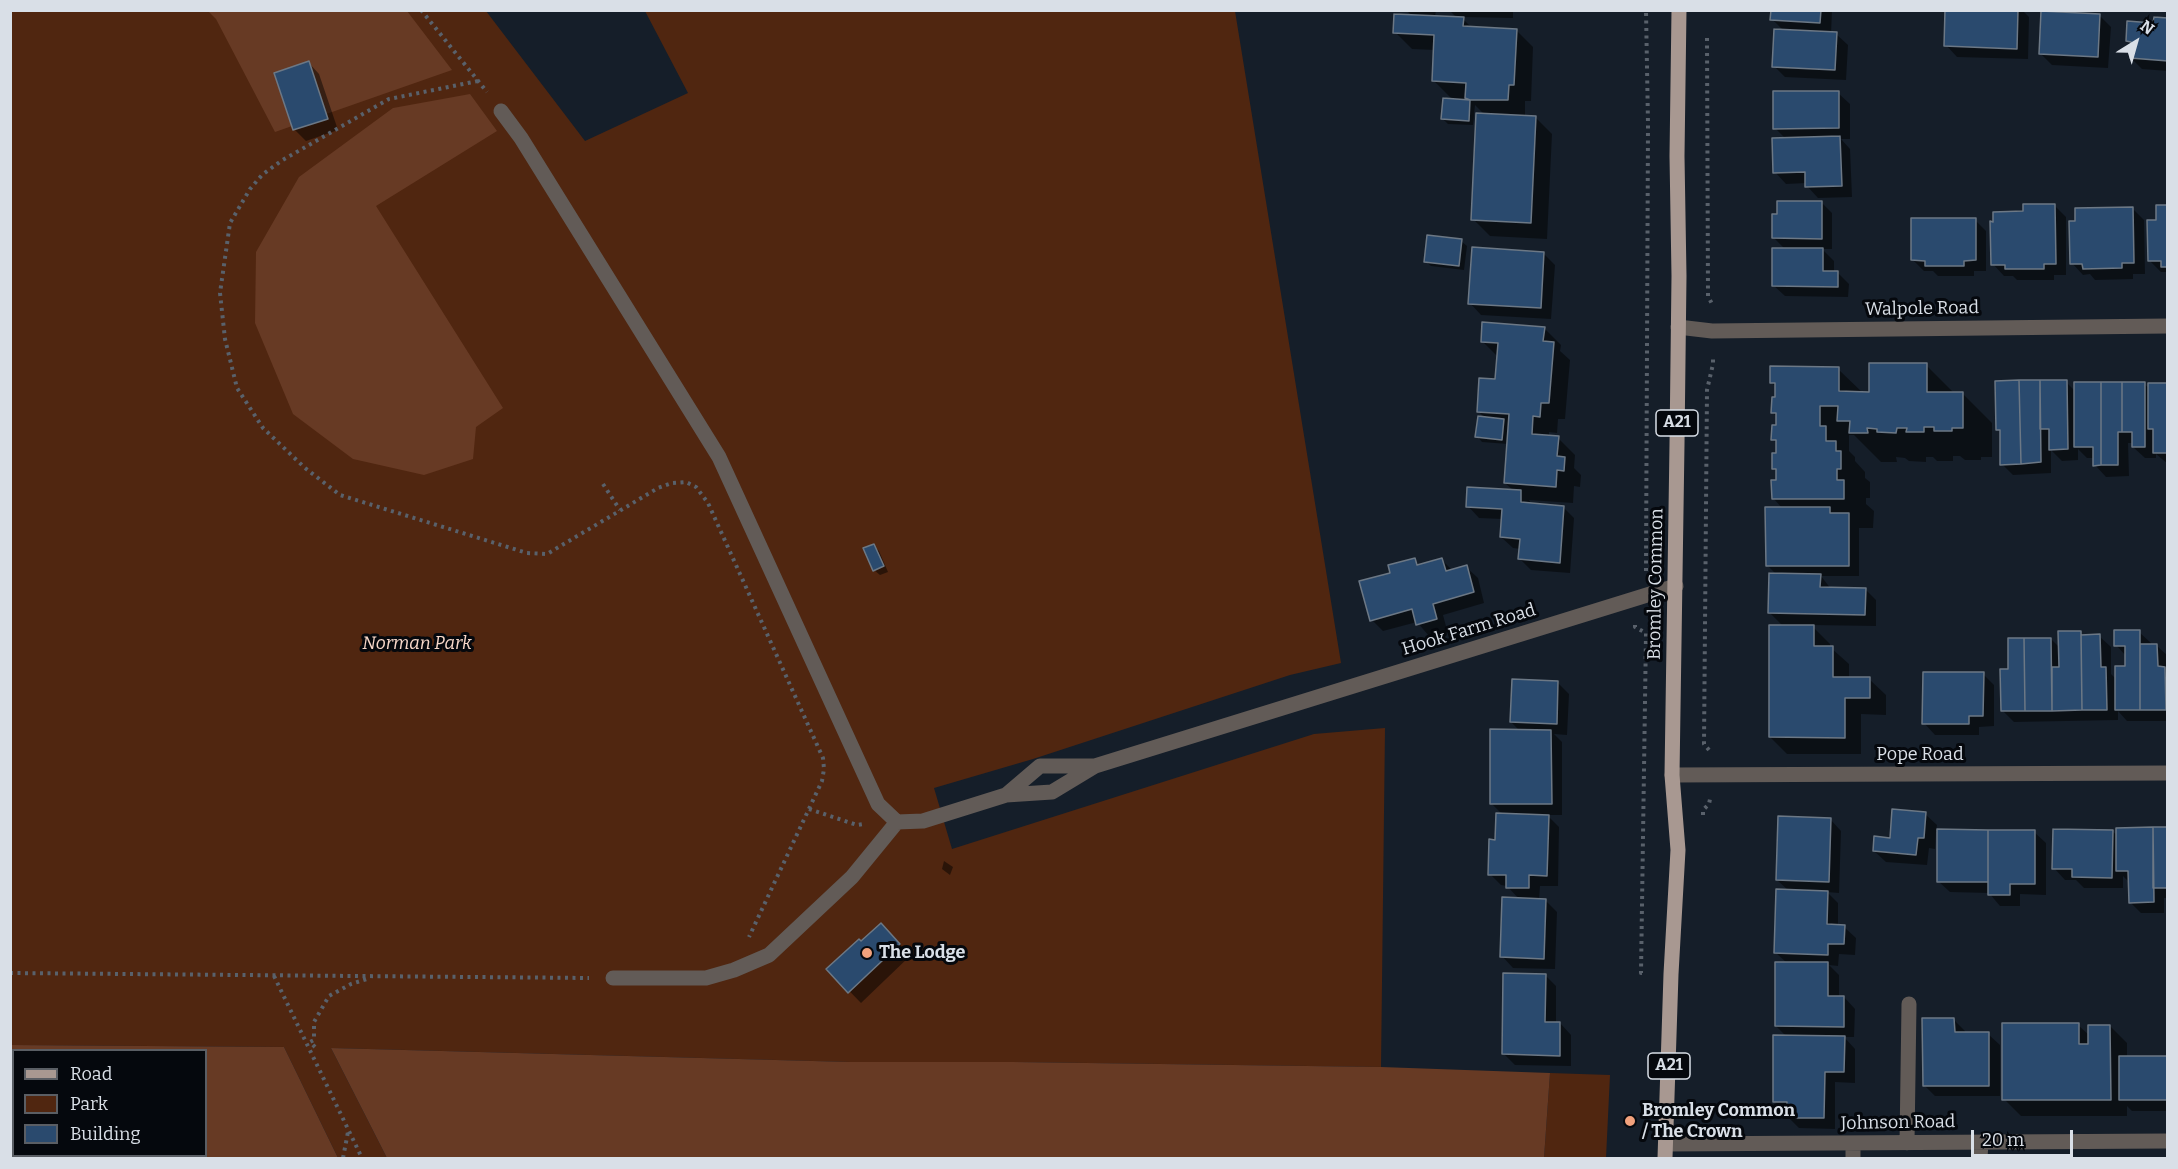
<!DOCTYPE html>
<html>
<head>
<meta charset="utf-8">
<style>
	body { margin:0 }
	#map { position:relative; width:2178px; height:1169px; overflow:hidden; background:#151e29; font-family:Bitter,serif }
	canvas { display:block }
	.frame { position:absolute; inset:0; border:12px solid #d9dfe7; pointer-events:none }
	.legend { position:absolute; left:12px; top:1049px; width:195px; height:108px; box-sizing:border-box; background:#05080d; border:2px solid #5a5e64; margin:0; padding:8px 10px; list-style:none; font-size:18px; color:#d9dfe7 }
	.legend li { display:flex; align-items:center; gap:12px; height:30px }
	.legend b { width:30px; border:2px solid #5a5e64 }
	.north { position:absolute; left:2106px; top:12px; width:60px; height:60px; -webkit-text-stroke:4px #05080d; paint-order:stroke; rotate:37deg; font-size:16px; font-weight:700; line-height:24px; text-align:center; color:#d9dfe7 }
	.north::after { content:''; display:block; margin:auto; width:21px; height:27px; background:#d9dfe7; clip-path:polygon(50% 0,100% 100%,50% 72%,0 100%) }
	.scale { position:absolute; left:1971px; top:1130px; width:102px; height:27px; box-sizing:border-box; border:3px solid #d9dfe7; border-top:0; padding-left:8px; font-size:18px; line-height:21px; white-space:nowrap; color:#d9dfe7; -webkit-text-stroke:4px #05080d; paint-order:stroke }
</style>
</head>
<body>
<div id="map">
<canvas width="2178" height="1169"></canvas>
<div class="frame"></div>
<ul class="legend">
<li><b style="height:8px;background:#a89891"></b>Road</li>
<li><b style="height:16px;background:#502610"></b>Park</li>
<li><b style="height:16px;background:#2a4a6e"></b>Building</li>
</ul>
<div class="north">N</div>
<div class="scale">20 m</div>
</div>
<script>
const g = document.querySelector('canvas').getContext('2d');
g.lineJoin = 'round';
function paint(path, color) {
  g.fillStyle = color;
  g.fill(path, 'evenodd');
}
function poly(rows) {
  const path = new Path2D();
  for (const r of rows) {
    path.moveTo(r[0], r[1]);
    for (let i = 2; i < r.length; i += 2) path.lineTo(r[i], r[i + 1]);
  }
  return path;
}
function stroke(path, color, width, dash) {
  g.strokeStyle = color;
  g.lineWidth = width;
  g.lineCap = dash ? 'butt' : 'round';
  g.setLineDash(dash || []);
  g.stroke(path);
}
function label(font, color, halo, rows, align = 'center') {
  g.font = font + ' Bitter,serif';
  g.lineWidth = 6;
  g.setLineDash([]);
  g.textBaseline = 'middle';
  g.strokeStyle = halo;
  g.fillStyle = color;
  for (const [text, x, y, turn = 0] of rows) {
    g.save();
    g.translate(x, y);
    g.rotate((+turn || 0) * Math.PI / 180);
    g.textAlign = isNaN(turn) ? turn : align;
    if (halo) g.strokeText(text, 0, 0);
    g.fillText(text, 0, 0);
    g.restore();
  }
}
paint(poly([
	[11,11,486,11,585,141,688,93,645,11,1235,11,1341,663,1290,675,1033,759,934,788,952,849,1314,734,1385,728,1381,1067,1014,1062,850,1062,331,1048,387,1158,338,1158,284,1047,11,1045],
	[1550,1073,1610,1075,1606,1158,1544,1158]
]), '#502610');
paint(poly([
	[208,11,407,11,452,70,275,132,216,19],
	[470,94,497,131,376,206,503,408,476,427,473,459,424,475,353,459,293,414,255,323,256,252,299,177,393,108],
	[11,1045,284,1047,338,1158,11,1158],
	[14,1050,206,1050,206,1156,14,1156],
	[331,1048,850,1062,1014,1062,1381,1067,1550,1073,1544,1158,387,1158]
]), '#673a24');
paint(poly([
	[1406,10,1436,10,1435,17,1457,18,1449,10,1513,10,1513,18,1461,17,1472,28,1517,31,1533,47,1531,101,1525,101,1525,117,1535,117,1552,134,1547,239,1490,236,1473,219,1485,115,1475,105,1473,125,1448,124,1443,119,1453,100,1434,81,1435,50,1412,49,1395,32,1412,16],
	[1772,10,1832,10,1831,34,1836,34,1848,45,1846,80,1785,77,1774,66,1784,31,1772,19],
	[1946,10,2022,10,2029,17,2028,59,1957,57,1946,45],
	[2099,15,2111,27,2108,68,2052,65,2040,53],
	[2168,19,2168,71,2142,69,2131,58,2132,45,2128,41,2155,24],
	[308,62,319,74,338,130,306,141,294,129],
	[1838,93,1850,104,1850,139,1841,139,1850,149,1852,197,1818,198,1807,186,1807,183,1786,184,1775,172,1786,139,1775,128],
	[1821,202,1832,213,1832,249,1822,249,1834,261,1834,272,1837,272,1849,284,1848,297,1785,296,1773,285,1785,249,1774,238],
	[2054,205,2066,217,2066,275,2054,275,2054,280,2017,280,2013,276,2004,276,1993,264,2025,213],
	[2168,206,2168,272,2161,272,2150,261,2157,221],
	[2133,209,2144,220,2145,274,2133,274,2133,279,2095,280,2090,274,2083,275,2072,263],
	[1975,220,1986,231,1986,271,1974,271,1974,276,1938,276,1933,271,1924,271,1913,260],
	[1461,241,1467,246,1464,270,1431,266,1425,261],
	[1543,253,1555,265,1551,319,1481,315,1470,303],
	[1544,328,1561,345,1560,351,1570,360,1565,419,1558,419,1557,433,1549,432,1549,437,1558,438,1575,455,1574,468,1581,475,1580,487,1574,486,1573,503,1529,500,1532,505,1563,507,1574,518,1570,573,1531,570,1520,559,1521,549,1513,548,1501,537,1502,519,1479,518,1468,506,1514,491,1505,483,1508,444,1482,442,1477,436,1486,419,1478,411,1496,381,1498,357,1482,341],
	[1926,365,1955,394,1963,394,1992,423,1992,457,1981,457,1981,460,1965,460,1960,456,1953,456,1953,461,1937,461,1933,457,1926,457,1926,462,1909,461,1905,458,1896,457,1897,462,1881,462,1854,435,1849,435,1849,451,1855,457,1855,461,1865,472,1865,478,1870,482,1870,498,1866,498,1866,504,1874,511,1873,528,1859,528,1859,576,1821,576,1831,589,1865,589,1876,600,1876,626,1811,625,1830,644,1830,647,1849,664,1849,679,1869,679,1886,695,1886,715,1861,714,1861,754,1787,754,1770,737,1784,627,1770,613,1776,574,1767,565,1783,509,1773,498,1778,482,1778,473,1773,468,1778,444,1773,440,1777,427,1777,417,1773,413,1776,399,1776,387,1771,382,1838,369,1863,393,1870,393],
	[2066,382,2075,391,2144,384,2150,389,2168,384,2168,464,2156,454,2156,458,2145,458,2133,447,2133,443,2128,443,2129,476,2106,477,2095,465,2095,458,2087,458,2078,449,2078,460,2062,461,2051,450,2051,473,2013,475,2002,464,2002,433,1998,429],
	[874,546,879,551,888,572,880,575,874,570],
	[1414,560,1420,566,1442,560,1453,571,1466,567,1478,578,1484,603,1443,615,1447,630,1429,636,1417,622,1383,631,1372,620,1391,574],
	[2139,632,2151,643,2151,646,2157,646,2168,656,2168,721,2127,721,2118,711,2118,720,2014,722,2003,711,2010,670,2051,639,2060,648,2080,633,2084,636,2099,636,2111,647,2111,674,2116,679,2127,668,2126,656,2116,645],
	[1983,674,1994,685,1994,726,1979,727,1979,735,1935,735,1924,723],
	[1558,683,1569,694,1567,735,1554,734,1562,742,1562,815,1547,815,1559,827,1558,886,1540,886,1539,900,1545,900,1557,912,1555,969,1513,968,1502,956,1519,899,1507,886,1501,885,1490,874,1503,815,1491,803,1520,731,1511,722],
	[1925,814,1937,825,1936,831,2034,832,2046,843,2046,895,2020,894,2020,906,2000,906,1989,893,1950,892,1938,881,1939,832,1936,832,1935,849,1929,848,1927,865,1886,862,1874,851],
	[1830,819,1841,831,1839,893,1827,892,1838,903,1838,926,1844,927,1856,938,1855,955,1839,954,1838,966,1829,965,1839,975,1839,997,1844,997,1855,1009,1854,1037,1844,1037,1855,1049,1855,1083,1835,1082,1835,1129,1799,1128,1788,1117,1788,1112,1785,1112,1774,1101,1787,1037,1776,1026,1787,963,1776,953,1789,891,1777,880],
	[2168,829,2168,898,2164,898,2164,913,2141,913,2130,902,2130,883,2123,876,2123,888,2084,888,2076,880,2065,880,2054,868,2112,831,2118,836],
	[944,861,953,867,950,875,942,869],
	[893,936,910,956,861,1003,828,969],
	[1545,975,1556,986,1556,1023,1560,1023,1571,1035,1571,1066,1515,1065,1504,1054],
	[1954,1020,1965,1031,1965,1034,1988,1034,2000,1045,2000,1096,1935,1096,1924,1085],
	[2078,1025,2090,1036,2110,1026,2127,1043,2127,1057,2168,1057,2168,1111,2132,1111,2127,1106,2127,1116,2021,1116,2004,1099]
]), '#0007');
const building = poly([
	[1771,10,1821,10,1820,23,1770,20,1771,10],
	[1945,10,2018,10,2017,49,1944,46,1945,10],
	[2041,11,2100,14,2098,57,2039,54,2041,11],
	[1394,14,1464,17,1463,26,1517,29,1514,85,1509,85,1508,100,1470,100,1465,98,1466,83,1432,81,1434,35,1393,33,1394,14],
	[2154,17,2168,18,2168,61,2130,58,2131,42,2126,41,2127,21,2153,23,2154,17],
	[1774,29,1837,32,1835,70,1772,67,1774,29],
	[309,61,328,119,293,130,274,73,309,61],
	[1773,91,1839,91,1839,128,1773,129,1773,91],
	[1443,98,1470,100,1469,121,1441,119,1443,98],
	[1476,113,1536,116,1531,223,1471,220,1476,113],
	[1840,136,1842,186,1805,187,1805,172,1773,173,1772,138,1840,136],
	[1777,201,1822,201,1822,239,1772,238,1772,214,1777,214,1777,201],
	[2023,204,2055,204,2056,264,2044,264,2044,269,2005,269,2005,265,1991,265,1990,221,1993,222,1993,212,2023,211,2023,204],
	[2156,205,2168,205,2168,267,2161,267,2161,261,2148,261,2147,220,2156,220,2156,205],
	[2133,207,2134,263,2122,263,2122,268,2083,269,2082,264,2070,264,2069,221,2075,221,2075,208,2133,207],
	[1911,218,1976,218,1976,260,1964,261,1964,266,1925,266,1925,261,1911,260,1911,218],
	[1427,235,1462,239,1459,266,1424,262,1427,235],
	[1472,247,1544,252,1541,308,1468,304,1472,247],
	[1772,248,1823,248,1823,271,1838,271,1838,287,1772,286,1772,248],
	[1482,322,1545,327,1543,341,1554,342,1549,403,1541,403,1540,417,1533,416,1532,434,1559,436,1557,456,1565,457,1564,471,1557,470,1556,487,1504,483,1509,414,1477,412,1479,378,1495,379,1498,343,1481,342,1482,322],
	[1869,363,1927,363,1927,392,1963,392,1963,428,1952,428,1952,431,1934,431,1934,427,1924,427,1924,432,1906,432,1907,428,1897,428,1896,433,1877,432,1877,429,1867,428,1868,433,1849,433,1850,421,1837,421,1838,406,1820,406,1820,426,1826,426,1826,441,1836,441,1836,451,1841,451,1841,469,1837,469,1837,480,1844,480,1844,499,1772,499,1771,480,1776,480,1776,469,1772,469,1772,453,1776,453,1776,440,1771,440,1772,425,1776,425,1776,413,1771,413,1772,397,1775,397,1775,383,1770,383,1770,366,1839,367,1839,391,1869,392,1869,363],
	[2019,380,2040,380,2041,462,2021,464,2019,380],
	[2019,380,2021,464,2000,465,2000,430,1996,430,1995,381,2019,380],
	[2040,380,2067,380,2068,449,2049,450,2049,429,2040,429,2040,380],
	[2074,382,2101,382,2101,465,2093,466,2093,447,2074,447,2074,382],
	[2101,382,2122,382,2122,432,2118,432,2118,465,2101,465,2101,382],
	[2122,382,2145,382,2145,447,2132,447,2132,432,2122,432,2122,382],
	[2148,383,2168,383,2168,453,2153,453,2153,429,2148,429,2148,383],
	[1478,416,1504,419,1502,440,1475,437,1478,416],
	[1467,487,1521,490,1521,502,1564,506,1560,563,1518,559,1520,539,1500,537,1502,509,1466,507,1467,487],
	[1765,507,1830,507,1830,513,1849,513,1849,566,1766,566,1765,507],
	[874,544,884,566,873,571,863,548,874,544],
	[1415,558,1417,565,1442,558,1446,571,1467,565,1474,592,1433,604,1437,619,1416,625,1412,609,1370,621,1359,581,1390,573,1388,565,1415,558],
	[1769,573,1821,574,1820,587,1866,588,1865,615,1768,613,1769,573],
	[1769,625,1814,625,1814,646,1833,646,1833,677,1870,677,1870,698,1845,698,1845,738,1769,737,1769,625],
	[2114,630,2140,630,2140,710,2115,710,2115,666,2125,666,2125,646,2114,646,2114,630],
	[2058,631,2081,631,2082,710,2052,711,2052,667,2059,667,2058,631],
	[2100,634,2101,667,2106,667,2107,710,2082,710,2081,635,2100,634],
	[2008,638,2024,638,2025,711,2001,711,2000,669,2008,669,2008,638],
	[2024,638,2051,638,2052,711,2025,711,2024,638],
	[2140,644,2157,644,2158,666,2165,667,2166,710,2140,710,2140,644],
	[1923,672,1984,672,1983,716,1969,716,1969,724,1922,724,1923,672],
	[1512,679,1558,681,1557,724,1510,722,1512,679],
	[1490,729,1551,730,1552,804,1490,804,1490,729],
	[1892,809,1926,812,1924,838,1918,838,1916,855,1873,851,1874,836,1890,838,1892,809],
	[1496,813,1549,815,1547,876,1529,875,1529,888,1506,888,1506,875,1488,875,1489,839,1495,840,1496,813],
	[1778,816,1831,818,1829,882,1776,880,1778,816],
	[2153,827,2168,827,2168,888,2153,888,2153,827],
	[2153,827,2154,902,2129,903,2128,871,2116,871,2116,828,2153,827],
	[1937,829,1988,830,1988,882,1937,882,1937,829],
	[2053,829,2113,830,2112,878,2072,877,2072,869,2052,869,2053,829],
	[1988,830,2035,830,2035,884,2010,884,2010,895,1988,895,1988,830],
	[1776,889,1828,891,1827,924,1845,925,1844,944,1828,944,1828,955,1774,953,1776,889],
	[1502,897,1546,899,1544,959,1500,957,1502,897],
	[881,923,900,944,848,993,826,969,859,939,861,941,881,923],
	[1775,962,1828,962,1828,996,1844,996,1844,1027,1775,1026,1775,962],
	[1503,973,1546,974,1545,1022,1560,1022,1560,1056,1502,1054,1503,973],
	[1922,1018,1954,1018,1955,1032,1989,1032,1989,1086,1923,1086,1922,1018],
	[2002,1023,2079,1023,2079,1044,2088,1044,2088,1025,2110,1025,2111,1100,2002,1100,2002,1023],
	[1773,1035,1845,1036,1844,1072,1825,1072,1824,1118,1786,1118,1787,1102,1773,1102,1773,1035],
	[2119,1056,2168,1056,2168,1100,2119,1100,2119,1056]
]);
paint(building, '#2a4a6e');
stroke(building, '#6c7885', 1.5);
stroke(poly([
	[421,10,487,92],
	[1707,38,1708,296,1713,306],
	[478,81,389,99,281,161,262,175,250,189,230,223,220,293,225,339,237,388,263,428,305,468,340,495,527,553,547,554,658,488,672,483,686,482,696,487,708,503,823,758,824,769,822,781,749,937],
	[603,484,620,510],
	[1646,571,1648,124,1646,10],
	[1635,625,1635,627,1646,633,1641,973,1646,973],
	[1709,750,1704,744,1707,390,1713,364,1713,355],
	[809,809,857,825,863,824],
	[1703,815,1703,810,1709,804,1710,799],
	[10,973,589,978],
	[274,976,362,1158],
	[315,1047,310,1042,314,1040,314,1022,329,996,351,984,370,978],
	[343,1158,348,1132]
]), '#59616b', 4, [3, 4.5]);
stroke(poly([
	[501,111,521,138,719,457,878,804,897,822,923,821,1006,795,1052,792,1095,766,1676,586],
	[1678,327,1712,331,2168,326],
	[1672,775,2168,773],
	[1006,795,1040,766,1094,766],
	[613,978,706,978,734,970,769,955,852,877,897,822],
	[1907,1143,1909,1004],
	[1666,1144,2168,1141],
	[1853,1158,1853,1143],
	[1980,1158,1981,1142]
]), '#625b57', 15);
stroke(poly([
	[1665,1158,1671,974,1678,850,1672,775,1677,444,1679,276,1677,156,1679,10]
]), '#a89891', 15);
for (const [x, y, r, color] of [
	[867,953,6,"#f1a17c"],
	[1630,1121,6,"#f1a17c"]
]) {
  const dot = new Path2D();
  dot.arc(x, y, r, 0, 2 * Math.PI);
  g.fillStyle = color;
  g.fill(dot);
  stroke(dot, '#05080d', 2);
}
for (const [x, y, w] of [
	[1677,423,42],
	[1669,1066,42]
]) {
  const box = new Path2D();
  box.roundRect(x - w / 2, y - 13, w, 26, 4.5);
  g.fillStyle = '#05080d';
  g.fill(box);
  stroke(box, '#d9dfe7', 1.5);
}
label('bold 16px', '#d9dfe7', null, [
	["A21",1677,423],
	["A21",1669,1066]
]);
label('18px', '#d9dfe7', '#05080d', [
	["Walpole Road",1922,309,-1],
	["Bromley Common",1656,584,-89],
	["Hook Farm Road",1469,630,-17],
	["Pope Road",1920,755],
	["Johnson Road",1898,1123,-1]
]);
label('italic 18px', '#f9d9ca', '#05080d', [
	["Norman Park",417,644]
]);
label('bold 18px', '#d9dfe7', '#05080d', [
	["The Lodge",879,953],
	["Bromley Common",1642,1111],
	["/ The Crown",1642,1132]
], 'left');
</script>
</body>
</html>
